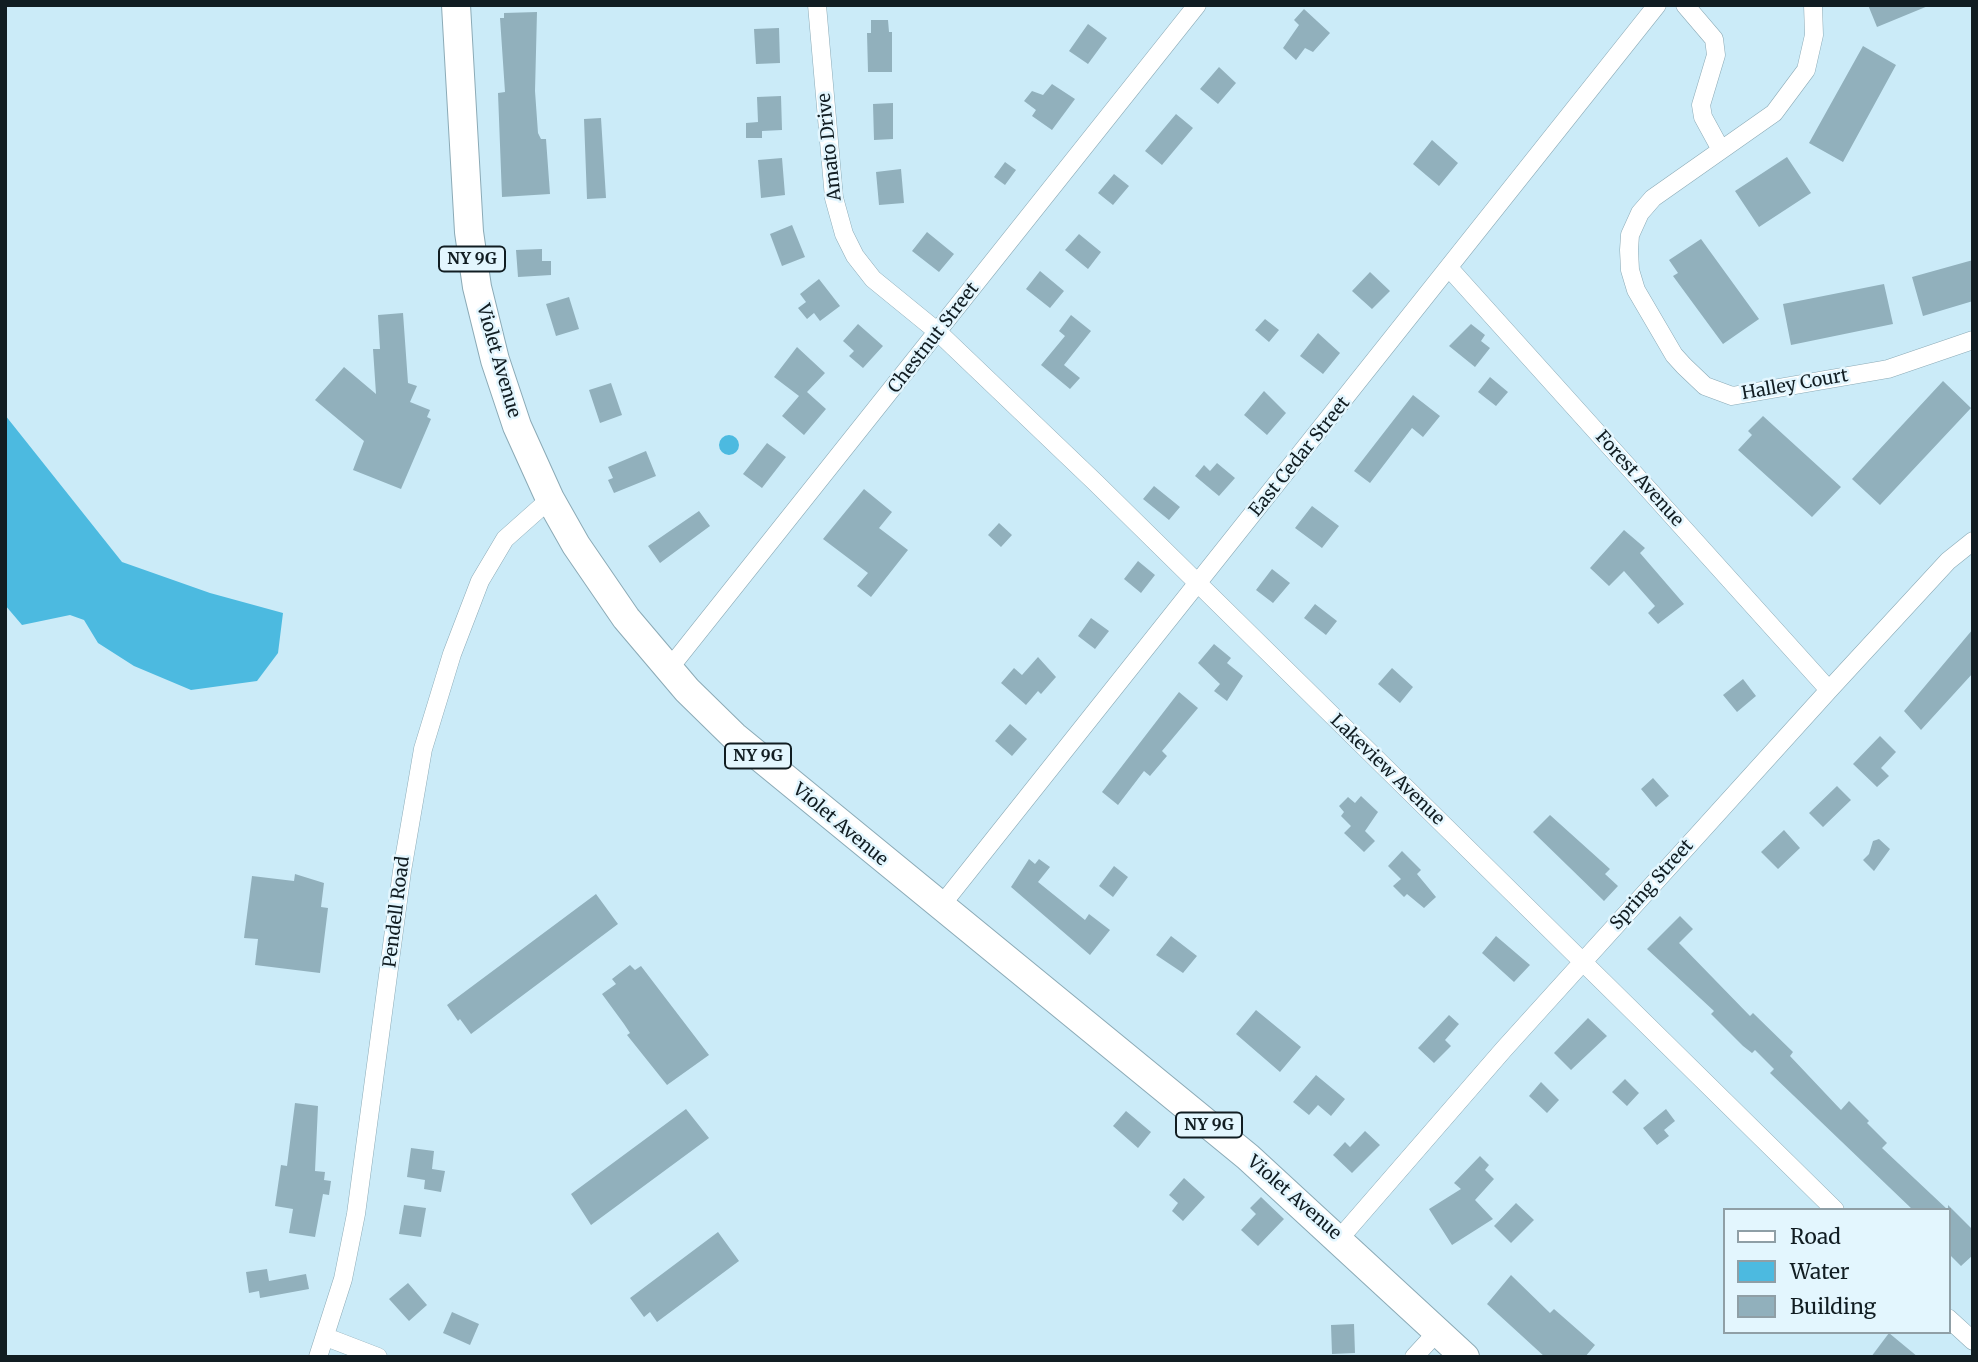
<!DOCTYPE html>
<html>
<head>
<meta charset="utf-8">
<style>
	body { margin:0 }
	#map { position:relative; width:1978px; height:1362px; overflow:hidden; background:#cbebf8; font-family:Merriweather,serif }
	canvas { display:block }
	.frame { position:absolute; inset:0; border:7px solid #111d22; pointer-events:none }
	.legend { position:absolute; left:1723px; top:1208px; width:228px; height:126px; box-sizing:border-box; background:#e3f6fe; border:2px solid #8f9fa6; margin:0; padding:9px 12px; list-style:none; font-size:21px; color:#111d22 }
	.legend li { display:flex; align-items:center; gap:14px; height:35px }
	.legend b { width:35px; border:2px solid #8f9fa6 }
</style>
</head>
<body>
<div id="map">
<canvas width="1978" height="1362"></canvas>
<div class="frame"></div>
<ul class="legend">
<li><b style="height:9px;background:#fff"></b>Road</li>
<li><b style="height:19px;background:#4cbae0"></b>Water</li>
<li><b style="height:19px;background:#91b0bc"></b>Building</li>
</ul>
</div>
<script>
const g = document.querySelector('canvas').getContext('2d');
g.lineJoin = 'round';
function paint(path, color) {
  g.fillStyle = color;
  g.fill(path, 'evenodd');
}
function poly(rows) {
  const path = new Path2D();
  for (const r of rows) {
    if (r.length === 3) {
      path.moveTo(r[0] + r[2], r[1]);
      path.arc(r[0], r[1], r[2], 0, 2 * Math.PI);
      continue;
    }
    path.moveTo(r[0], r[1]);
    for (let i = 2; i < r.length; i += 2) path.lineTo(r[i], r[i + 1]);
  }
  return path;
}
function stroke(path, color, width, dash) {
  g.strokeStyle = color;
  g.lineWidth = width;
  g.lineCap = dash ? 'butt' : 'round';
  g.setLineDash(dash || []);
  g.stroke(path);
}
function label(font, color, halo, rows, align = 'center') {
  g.font = font + ' Merriweather,serif';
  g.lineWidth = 5;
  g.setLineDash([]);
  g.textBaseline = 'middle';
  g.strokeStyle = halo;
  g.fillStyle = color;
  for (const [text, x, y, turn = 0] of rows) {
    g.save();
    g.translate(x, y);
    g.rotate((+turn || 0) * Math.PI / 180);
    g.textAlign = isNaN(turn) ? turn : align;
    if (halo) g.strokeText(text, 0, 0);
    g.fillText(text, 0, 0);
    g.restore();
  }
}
paint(poly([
	[5,415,122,562,210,593,283,613,278,653,257,681,191,690,134,666,98,643,84,620,70,615,22,625,5,605],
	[729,445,10]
]), '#4cbae0');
paint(poly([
	[1868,5,1928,5,1928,6,1877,27],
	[1304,9,1330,33,1313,52,1305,48,1296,60,1283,48,1299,25,1294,20],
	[537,12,535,91,538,133,541,139,546,139,550,194,502,197,498,93,505,92,500,18,504,18,504,13],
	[871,20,888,20,889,32,892,32,892,72,868,72,867,33,871,33],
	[1088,24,1107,38,1088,64,1069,51],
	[779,28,780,63,756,64,754,29],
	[1863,46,1896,65,1843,162,1809,143],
	[1219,67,1236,83,1218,104,1200,89],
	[1052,84,1075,99,1052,130,1032,116,1036,110,1024,101,1032,91,1043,95],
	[781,96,782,130,762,131,762,138,746,138,746,123,758,122,757,97],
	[893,103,893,139,874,140,873,104],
	[1176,114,1193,128,1162,165,1145,151],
	[601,118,606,198,587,199,584,119],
	[1432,140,1458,163,1439,186,1413,164],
	[1787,157,1811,193,1759,227,1735,191],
	[782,158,785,195,761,198,758,160],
	[1005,162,1016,170,1005,185,994,177],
	[901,169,904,203,879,205,876,172],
	[1114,174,1129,186,1113,205,1098,193],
	[792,225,805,257,782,266,770,234],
	[927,232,954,254,939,272,912,251],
	[1079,234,1101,252,1088,269,1065,250],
	[1701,239,1759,319,1723,344,1673,276,1678,273,1669,260],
	[542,249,542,261,551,261,551,275,518,277,516,250],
	[1973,260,1973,301,1923,316,1912,277],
	[1040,271,1064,291,1050,308,1026,289],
	[1370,272,1390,291,1372,309,1352,291],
	[819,279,840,306,820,321,814,313,807,319,798,308,806,302,800,294],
	[1884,284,1893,324,1791,345,1783,304],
	[569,297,579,329,556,336,546,304],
	[403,313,408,383,417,386,410,402,430,410,427,417,431,419,401,489,353,470,364,441,315,400,344,367,376,394,373,349,380,349,378,315],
	[1071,315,1091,331,1064,365,1080,378,1070,389,1041,365,1065,336,1059,331],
	[1265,319,1279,330,1269,342,1255,330],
	[858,324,883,346,863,368,849,356,854,351,843,341],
	[1471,324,1485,335,1481,341,1490,348,1475,367,1449,346],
	[1318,333,1340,353,1323,374,1300,356],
	[797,347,825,373,807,392,826,409,804,435,782,416,799,396,774,377],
	[1490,377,1508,392,1496,406,1478,392],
	[1943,381,1971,408,1880,505,1852,479],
	[611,383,622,415,600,423,589,390],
	[1264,391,1286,413,1267,435,1244,415],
	[1413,395,1440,416,1423,437,1412,428,1370,483,1354,471],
	[1763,416,1841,487,1812,517,1738,450,1752,435,1748,431],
	[767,443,786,457,762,488,743,474],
	[646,451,656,476,614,493,608,480,613,478,608,467],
	[1217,463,1235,478,1219,496,1195,476,1204,465,1210,471],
	[1154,486,1180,507,1169,520,1143,499],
	[864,489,892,512,879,528,908,550,871,597,857,586,868,573,823,539],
	[1312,506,1339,526,1322,548,1295,528],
	[699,511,710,526,660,563,648,546],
	[999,523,1012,535,1001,547,988,535],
	[1624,530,1645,548,1640,553,1684,604,1658,624,1648,613,1655,606,1624,571,1609,586,1590,568],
	[1138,561,1155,575,1141,593,1124,579],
	[1272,569,1290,583,1273,603,1256,590],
	[1315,604,1337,621,1326,635,1304,618],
	[1091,618,1109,631,1095,649,1078,636],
	[1973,629,1973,673,1921,730,1904,711],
	[1214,644,1231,658,1227,663,1243,676,1227,701,1214,691,1220,684,1198,663],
	[1038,657,1056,677,1041,694,1038,691,1026,705,1001,683,1014,668,1022,675],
	[1392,668,1413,687,1400,703,1378,684],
	[1743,679,1756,696,1737,712,1723,695],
	[1179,692,1198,708,1162,751,1167,756,1150,776,1144,771,1118,805,1102,792],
	[1010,724,1027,739,1012,756,995,741],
	[1880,736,1896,752,1881,768,1889,776,1877,787,1853,764],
	[1653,778,1669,796,1656,807,1641,789],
	[1837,786,1851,800,1823,827,1809,813],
	[1361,796,1378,812,1365,831,1375,841,1364,852,1344,833,1351,826,1341,816,1344,812,1339,806,1348,797,1355,803],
	[1550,815,1610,869,1605,874,1618,886,1604,901,1533,832],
	[1784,830,1800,848,1778,869,1761,852],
	[1879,839,1890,849,1874,871,1863,860,1869,854,1873,841],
	[1402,851,1421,870,1417,874,1436,897,1424,908,1407,894,1404,897,1393,886,1401,879,1388,866],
	[1029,859,1035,864,1039,859,1050,867,1038,882,1085,920,1089,914,1110,930,1090,955,1011,887],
	[1114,866,1128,877,1113,897,1099,886],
	[295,874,324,883,321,907,328,908,320,973,255,965,258,939,244,938,252,876,294,881],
	[596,894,618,924,471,1034,460,1019,458,1021,447,1005],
	[1680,916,1693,929,1679,943,1750,1016,1753,1013,1793,1052,1790,1056,1841,1110,1849,1101,1869,1121,1867,1123,1887,1143,1882,1148,1948,1210,1913,1210,1770,1073,1774,1069,1755,1050,1752,1053,1743,1046,1711,1014,1714,1011,1647,949],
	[1171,936,1197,956,1183,973,1156,955],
	[1496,936,1530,965,1514,982,1482,953],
	[630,965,635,970,641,966,709,1055,667,1085,627,1035,630,1033,624,1024,602,994,616,984,612,979],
	[1256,1010,1301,1047,1280,1072,1236,1034],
	[1449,1015,1459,1024,1445,1040,1451,1046,1434,1063,1418,1048],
	[1588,1018,1607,1036,1571,1070,1554,1053],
	[1316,1075,1345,1099,1331,1116,1318,1105,1309,1115,1293,1102],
	[1625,1079,1639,1093,1627,1106,1612,1092],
	[1541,1082,1559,1100,1547,1113,1529,1096],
	[295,1103,318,1106,315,1171,325,1172,324,1180,331,1181,329,1195,323,1194,315,1237,289,1233,293,1209,275,1206,281,1165,287,1166],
	[686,1109,709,1138,591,1225,571,1194],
	[1666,1109,1675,1121,1664,1130,1669,1136,1657,1145,1643,1128],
	[1126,1111,1151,1132,1138,1148,1113,1126],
	[1365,1131,1380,1145,1352,1173,1333,1155,1345,1142,1350,1147],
	[411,1148,434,1151,432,1169,445,1171,441,1192,424,1189,425,1180,407,1177],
	[1480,1156,1489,1165,1485,1170,1494,1179,1475,1200,1493,1219,1452,1245,1429,1209,1461,1189,1454,1183],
	[1184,1178,1205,1197,1183,1221,1172,1211,1178,1203,1169,1195],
	[1261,1197,1284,1219,1258,1246,1241,1230,1256,1214,1250,1208],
	[1516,1203,1534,1220,1511,1243,1494,1226],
	[404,1205,426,1208,421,1237,399,1234],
	[1948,1205,1973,1230,1973,1255,1961,1266,1948,1253],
	[718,1232,739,1261,657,1322,650,1312,644,1317,630,1298],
	[267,1269,269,1281,306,1274,309,1289,260,1298,259,1291,249,1293,246,1272],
	[1511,1275,1550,1313,1554,1309,1595,1345,1585,1357,1545,1357,1487,1304],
	[408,1283,427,1305,409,1321,389,1299],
	[452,1312,479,1324,470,1345,443,1333],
	[1354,1324,1355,1353,1332,1354,1331,1325],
	[1889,1333,1918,1357,1871,1357]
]), '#91b0bc');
const minor = poly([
	[817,5,834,198,844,234,855,256,873,279,938,332,1096,483,1835,1210],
	[1685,5,1714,39,1716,55,1701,105,1703,117,1721,150],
	[1813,5,1814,35,1806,70,1774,113,1653,198,1640,213,1630,235,1629,250,1630,270,1636,290,1674,355,1684,366,1705,386,1732,396,1888,369,1973,340],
	[1450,269,1829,690],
	[668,670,1197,5],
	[940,907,1657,5],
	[1340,1238,1504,1049,1829,690,1948,561,1973,541],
	[1948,1318,1973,1341],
	[326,1337,378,1357],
	[318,1357,343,1279,356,1214,402,871,423,749,452,654,480,581,505,539,550,499],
	[1414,1357,1438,1331]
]);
const primary = poly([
	[456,5,469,232,477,287,495,360,517,426,550,499,576,545,626,618,687,690,734,736,1248,1157,1465,1357]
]);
stroke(minor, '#8baab6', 19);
stroke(primary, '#8baab6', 30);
stroke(minor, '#fff', 18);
stroke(primary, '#fff', 28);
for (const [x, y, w] of [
	[472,259,66],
	[758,756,66],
	[1209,1125,66]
]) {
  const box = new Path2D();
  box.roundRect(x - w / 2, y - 12.5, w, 25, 5);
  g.fillStyle = '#e3f6fe';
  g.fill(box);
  stroke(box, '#111d22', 2);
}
label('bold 16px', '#111d22', null, [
	["NY 9G",472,259],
	["NY 9G",758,756],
	["NY 9G",1209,1125]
]);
label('18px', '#111d22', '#e3f6fe', [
	["Amato Drive",830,147,-96],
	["Chestnut Street",934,338,-52],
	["Violet Avenue",498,361,74],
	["Halley Court",1795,385,-10],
	["East Cedar Street",1300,457,-51],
	["Forest Avenue",1639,479,48],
	["Lakeview Avenue",1387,770,44],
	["Violet Avenue",840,825,40],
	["Spring Street",1652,885,-48],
	["Pendell Road",397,912,-83],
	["Violet Avenue",1294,1198,41]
]);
</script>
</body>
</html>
